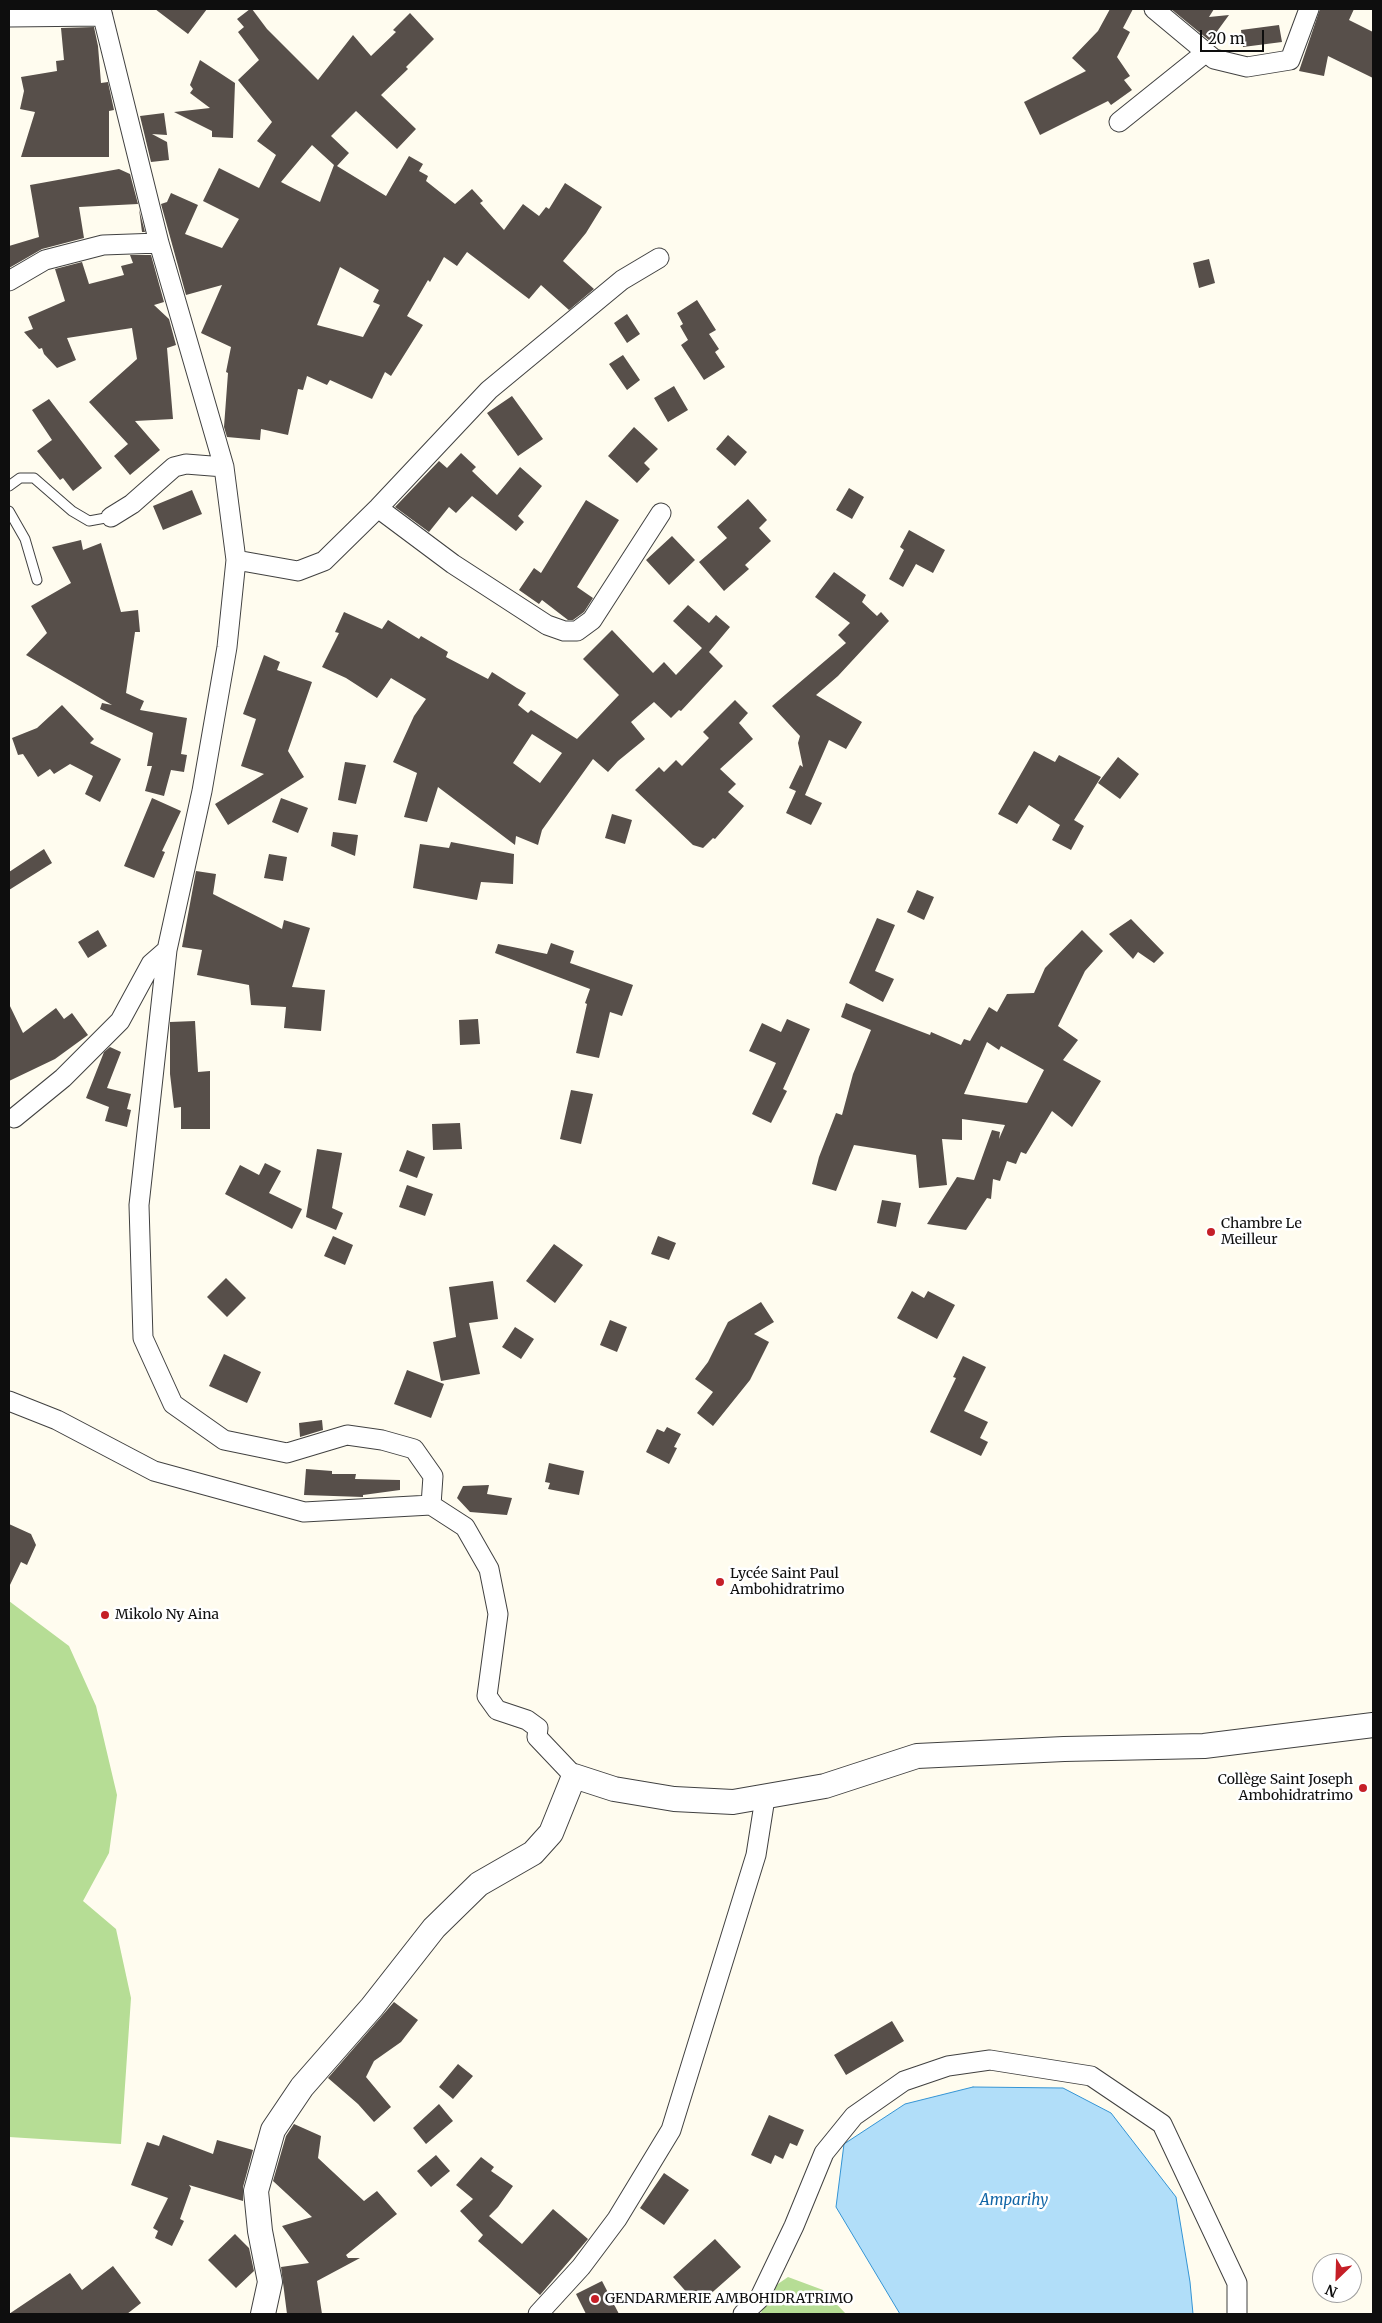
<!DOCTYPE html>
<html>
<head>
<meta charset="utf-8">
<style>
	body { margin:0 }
	#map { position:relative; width:1382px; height:2323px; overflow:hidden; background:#fffcef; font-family:Merriweather,serif }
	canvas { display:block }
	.frame { position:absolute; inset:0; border:10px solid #0e0e0e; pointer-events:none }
	.north { position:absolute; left:1312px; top:2253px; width:50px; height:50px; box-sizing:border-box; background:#fff; border:1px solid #9f9f9f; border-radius:50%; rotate:204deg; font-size:14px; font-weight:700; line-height:20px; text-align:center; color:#0e0e0e }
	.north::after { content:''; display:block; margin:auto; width:18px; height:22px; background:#c51f27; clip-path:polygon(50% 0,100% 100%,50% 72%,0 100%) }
	.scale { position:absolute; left:1200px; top:30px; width:64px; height:22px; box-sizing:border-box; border:2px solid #0e0e0e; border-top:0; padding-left:6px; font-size:15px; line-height:18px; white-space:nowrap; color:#0e0e0e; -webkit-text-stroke:4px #fff; paint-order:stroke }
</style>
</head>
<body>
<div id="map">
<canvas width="1382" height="2323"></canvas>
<div class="frame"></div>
<div class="north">N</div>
<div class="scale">20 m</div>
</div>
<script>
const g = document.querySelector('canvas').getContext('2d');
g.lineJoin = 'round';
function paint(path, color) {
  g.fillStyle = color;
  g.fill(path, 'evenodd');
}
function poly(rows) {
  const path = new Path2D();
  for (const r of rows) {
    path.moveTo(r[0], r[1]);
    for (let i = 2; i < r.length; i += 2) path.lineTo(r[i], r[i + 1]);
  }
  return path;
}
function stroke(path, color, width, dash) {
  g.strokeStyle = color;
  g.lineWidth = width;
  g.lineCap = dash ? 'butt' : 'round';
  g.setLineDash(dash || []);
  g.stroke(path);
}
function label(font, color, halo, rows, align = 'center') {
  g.font = font + ' Merriweather,serif';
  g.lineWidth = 5;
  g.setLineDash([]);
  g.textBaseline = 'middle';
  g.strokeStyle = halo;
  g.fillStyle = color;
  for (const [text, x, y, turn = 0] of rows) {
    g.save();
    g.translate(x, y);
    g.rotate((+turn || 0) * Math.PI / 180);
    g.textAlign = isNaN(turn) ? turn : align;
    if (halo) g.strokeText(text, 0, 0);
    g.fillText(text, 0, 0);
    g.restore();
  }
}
paint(poly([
	[9,1601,69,1646,96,1706,117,1795,109,1853,83,1901,116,1929,131,1998,121,2144,9,2137],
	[788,2277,823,2290,846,2314,761,2314,763,2305,772,2288]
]), '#b6dd95');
const water = poly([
	[973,2087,1063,2088,1111,2113,1176,2197,1190,2282,1193,2314,900,2314,836,2207,844,2144,905,2104,973,2087]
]);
paint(water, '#b1def9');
stroke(water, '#3494d4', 1);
paint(poly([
	[155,9,207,9,188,34],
	[250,9,252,9,267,29,318,80,353,35,371,56,396,32,393,30,410,13,434,39,406,67,408,69,381,95,416,129,397,149,356,111,331,136,349,153,337,166,386,196,409,156,423,164,419,171,428,176,426,181,455,204,472,189,483,201,480,203,504,230,523,204,539,216,546,207,549,209,565,183,602,207,586,233,563,261,594,289,569,310,541,285,529,299,467,252,457,266,444,257,430,282,428,280,407,316,423,325,391,376,385,372,372,399,330,380,327,385,307,376,303,390,298,389,288,435,261,429,260,440,227,437,224,427,228,373,226,372,231,347,201,333,222,285,186,295,161,204,167,202,171,193,198,205,185,234,222,248,239,219,203,201,219,168,259,188,276,155,257,141,272,122,238,80,259,60,238,32,244,27,237,19],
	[312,145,334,165,320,202,281,182],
	[340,267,379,290,373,302,380,305,363,337,317,325],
	[1110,9,1133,9,1123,28,1130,32,1117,57,1130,76,1124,80,1132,90,1111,105,1108,101,1040,135,1024,102,1086,71,1072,58,1098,31],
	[1171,9,1214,9,1209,17,1229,15,1210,41],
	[1320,9,1354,9,1349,20,1373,32,1373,78,1328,56,1324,76,1299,71],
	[1279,25,1282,42,1243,47,1241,30],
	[94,27,98,46,101,83,108,82,114,110,109,111,109,157,21,157,35,112,20,109,24,91,21,77,57,71,56,61,64,60,61,28],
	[200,60,235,83,233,138,212,137,212,131,174,112,210,108,190,93,193,89,190,85],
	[164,113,167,135,152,134,167,142,169,160,151,162,140,116],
	[119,169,130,174,138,204,79,207,84,238,42,249,9,268,9,246,39,237,30,185],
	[139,209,145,232,142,232],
	[130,255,151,255,164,302,154,305,169,319,176,345,167,348,173,419,135,421,160,450,130,475,114,456,128,444,89,402,137,359,132,328,67,338,76,360,57,368,44,354,42,348,39,349,24,332,33,329,28,317,65,301,55,269,82,262,89,284,124,275,121,266,133,263],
	[1209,259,1215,283,1199,288,1193,263],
	[697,300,716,330,709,334,719,349,715,352,725,367,704,380,681,345,688,340,680,326,683,324,677,313],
	[627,314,640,334,627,343,614,323],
	[623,355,640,380,627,390,609,364],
	[674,386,688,410,668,422,654,398],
	[512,396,543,439,518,456,487,413],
	[49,399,102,468,73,491,63,478,60,480,37,451,52,440,32,410],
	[634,427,658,449,644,463,650,469,637,483,608,456],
	[728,435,747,452,735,466,716,449],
	[461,453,476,467,472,471,497,495,520,467,542,486,518,516,524,522,516,531,472,496,456,513,449,507,429,532,395,507,439,461,447,468],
	[849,488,864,497,852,519,836,510],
	[192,490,202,514,163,530,153,506],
	[748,499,767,520,759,528,771,541,745,565,749,569,724,591,699,562,727,538,717,527],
	[586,500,619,520,577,587,593,598,584,612,573,620,568,620,542,600,539,604,519,590,534,568,541,573],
	[909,530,945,550,933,573,916,564,903,587,889,579,904,550,900,547],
	[672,536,695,560,669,585,646,560],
	[81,540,83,550,101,543,121,612,138,610,140,632,135,632,126,693,144,701,140,710,187,718,181,754,187,755,184,772,171,770,164,796,145,791,152,766,147,766,153,733,100,709,102,703,112,705,26,655,47,633,31,606,71,583,52,547],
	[834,572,866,595,862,602,877,616,881,612,889,621,838,676,816,695,862,722,846,749,829,740,805,795,822,803,811,825,786,813,796,791,789,788,800,765,803,767,798,743,800,736,772,706,846,643,838,635,850,623,815,597],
	[688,605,709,623,716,615,730,627,709,652,723,666,681,711,679,710,671,718,654,702,631,722,645,739,618,761,608,772,593,759,542,830,538,845,516,836,515,845,438,787,427,822,404,817,417,773,393,762,414,716,426,699,391,678,377,698,346,678,322,667,339,633,335,632,344,612,382,629,388,620,419,639,421,636,448,652,446,657,488,679,492,672,517,688,526,693,518,705,528,713,531,710,577,739,619,695,583,659,612,630,653,673,664,662,676,675,702,648,673,621],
	[532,734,562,753,540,783,513,763],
	[264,655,280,662,277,670,312,682,288,751,304,777,228,825,215,804,264,774,241,766,256,719,243,714],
	[735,700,748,713,739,723,753,739,720,769,736,784,728,792,744,806,715,839,713,838,703,848,693,845,635,790,659,767,664,772,676,760,682,766,709,738,703,732],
	[62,705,94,739,90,743,121,759,100,802,85,794,93,776,70,764,54,774,50,769,38,777,23,754,18,755,12,738,37,728],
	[1034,751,1055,762,1059,755,1101,777,1074,820,1084,826,1071,850,1052,840,1060,825,1029,805,1017,824,998,814],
	[1118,757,1139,774,1120,799,1098,783],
	[345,762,366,765,356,804,338,800],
	[152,798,181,811,162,851,165,852,154,878,124,866],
	[281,798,308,808,298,833,272,822],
	[612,814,632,820,625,844,605,838],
	[333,832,358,835,355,856,331,846],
	[451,842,514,854,513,884,481,882,477,900,413,888,420,844,449,848],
	[44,849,52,863,9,890,9,872],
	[269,854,287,857,283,881,264,878],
	[196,871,216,874,213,894,282,929,284,920,310,928,292,987,325,990,321,1031,284,1028,286,1007,251,1005,249,985,197,975,202,950,182,947],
	[917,890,934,897,924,920,907,912],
	[877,918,895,925,875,971,894,979,883,1002,849,983],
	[1131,919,1164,953,1154,963,1138,952,1133,959,1109,934],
	[98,930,107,946,88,958,78,942],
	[1082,930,1103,951,1085,971,1058,1026,1078,1040,1063,1060,1101,1081,1072,1127,1052,1111,1026,1154,1021,1152,1016,1164,1007,1161,1000,1181,993,1179,991,1199,987,1198,966,1230,927,1224,957,1177,974,1180,992,1130,1000,1132,999,1139,1005,1125,962,1119,962,1140,942,1139,947,1185,919,1188,916,1155,854,1145,836,1191,812,1184,819,1157,836,1113,842,1115,853,1074,871,1030,841,1017,846,1003,930,1035,931,1032,961,1045,964,1039,970,1041,989,1007,997,1012,1007,994,1034,993,1045,968],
	[987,1042,999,1050,1001,1046,1044,1070,1027,1103,964,1094],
	[551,943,574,951,570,963,633,985,622,1016,610,1012,599,1058,576,1053,587,1004,585,1003,590,989,495,953,498,944,547,954],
	[9,1004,23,1033,56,1008,64,1019,72,1013,88,1035,55,1059,9,1081],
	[478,1019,480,1044,460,1045,459,1020],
	[787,1019,810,1029,783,1089,787,1091,771,1123,752,1114,776,1063,749,1051,762,1023,781,1032],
	[195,1021,198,1072,210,1071,210,1129,181,1129,181,1107,174,1108,170,1074,170,1022],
	[110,1047,121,1052,107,1088,131,1094,127,1109,131,1110,127,1127,105,1121,109,1107,86,1098,104,1052],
	[571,1090,593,1094,581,1144,560,1139],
	[460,1123,462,1149,433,1150,432,1124],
	[317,1149,342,1153,332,1208,343,1213,336,1230,306,1217],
	[407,1150,425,1157,417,1178,399,1171],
	[265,1163,281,1171,269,1193,302,1209,292,1229,225,1194,240,1165,259,1175],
	[407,1185,433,1194,425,1216,399,1207],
	[882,1200,901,1203,896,1227,877,1223],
	[333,1236,353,1245,345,1265,324,1256],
	[658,1236,676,1243,669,1260,651,1254],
	[554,1244,583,1265,555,1303,526,1281],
	[226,1278,246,1298,227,1317,207,1297],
	[493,1281,498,1319,469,1323,480,1374,441,1381,433,1342,456,1337,449,1287],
	[912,1291,924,1298,928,1291,955,1305,937,1339,897,1318],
	[761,1302,774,1322,754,1334,769,1342,750,1380,713,1426,697,1413,713,1392,695,1379,708,1362,728,1322],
	[610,1320,627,1327,617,1352,600,1345],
	[515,1327,534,1339,521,1359,502,1347],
	[224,1354,261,1372,247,1403,209,1386],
	[963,1356,986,1367,964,1411,988,1422,980,1438,988,1442,981,1456,930,1432,956,1378,953,1377],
	[407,1370,444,1384,431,1418,394,1404],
	[322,1420,323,1430,300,1437,299,1423],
	[667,1427,681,1434,674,1447,677,1448,669,1464,646,1452,657,1429,664,1432],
	[549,1463,584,1471,579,1495,548,1489,550,1483,545,1482],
	[306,1469,332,1471,332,1474,356,1474,355,1479,400,1480,400,1490,363,1495,363,1497,304,1495],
	[489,1485,487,1494,512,1498,507,1515,470,1512,457,1498,463,1486],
	[9,1524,31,1534,36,1545,27,1565,21,1562,9,1587],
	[394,2002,418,2020,401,2042,374,2061,366,2077,391,2107,374,2122,358,2104,328,2078],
	[892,2021,904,2041,846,2075,834,2055],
	[458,2064,473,2076,453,2099,439,2087],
	[439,2104,453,2121,426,2144,413,2128],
	[769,2115,804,2130,797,2146,790,2143,783,2159,775,2155,771,2164,751,2155],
	[294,2124,321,2136,318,2158,364,2201,377,2191,397,2214,346,2255,348,2258,360,2258,317,2281,322,2314,287,2314,281,2267,309,2263,282,2226,312,2217,273,2181,286,2136],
	[163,2135,213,2154,217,2140,253,2150,243,2187,243,2201,189,2185,191,2188,180,2219,184,2221,172,2246,155,2238,158,2231,153,2228,168,2198,131,2185,147,2142,159,2146],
	[436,2155,450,2171,431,2187,417,2171],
	[481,2157,494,2167,491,2171,513,2186,498,2207,489,2216,522,2244,553,2209,588,2239,540,2295,478,2241,483,2235,460,2211,473,2199,456,2185],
	[664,2173,689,2190,664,2225,640,2208],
	[235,2234,249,2248,254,2271,236,2288,208,2260],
	[715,2239,741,2267,698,2305,673,2277],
	[113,2266,141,2303,127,2314,9,2314,70,2273,82,2290],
	[602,2281,619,2314,586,2314,576,2294]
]), '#574f4a');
const service = poly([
	[9,486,20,478,34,478,72,511,89,521,111,517],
	[9,511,25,539,37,580]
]);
const minor = poly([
	[101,9,159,243,224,467,236,560,227,647,202,791,167,950,139,1205,143,1338,173,1404,224,1440,287,1453,347,1435,382,1440,414,1449,433,1476,431,1505],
	[1154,9,1214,59,1247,67,1290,60,1309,9],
	[9,17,103,16],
	[1119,122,1205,53],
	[9,281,45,260,103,245,159,243],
	[378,508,453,564,547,625,564,631,577,631,592,620,661,513],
	[111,517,132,504,174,467,186,464,224,467],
	[236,560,298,571,324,561,378,508,489,390,622,280,659,258],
	[14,1118,63,1078,120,1021,151,964,167,950],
	[9,1401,57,1420,154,1471,304,1512,431,1505,465,1527,489,1569,498,1614,487,1696,497,1710,527,1720,538,1728,537,1737,574,1776],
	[538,2314,581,2267,617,2219,671,2130,756,1855,765,1798],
	[743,2314,759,2299,794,2226,824,2153,854,2116,904,2081,948,2066,990,2060,1091,2076,1162,2124,1237,2283,1237,2314]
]);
const tertiary = poly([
	[263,2314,270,2282,260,2231,256,2191,273,2130,302,2087,372,2007,434,1928,479,1884,533,1853,551,1833,574,1776,614,1789,674,1799,733,1802,825,1786,917,1756,1064,1749,1204,1746,1373,1725]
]);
stroke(service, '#414141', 11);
stroke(minor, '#414141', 21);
stroke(tertiary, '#414141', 26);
stroke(service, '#fff', 9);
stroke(minor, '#fff', 19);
stroke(tertiary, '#fff', 24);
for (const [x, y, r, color] of [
	[1211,1232,5,"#c51f27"],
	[720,1582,5,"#c51f27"],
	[105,1615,5,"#c51f27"],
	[1363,1788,5,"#c51f27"],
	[595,2299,5,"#c51f27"]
]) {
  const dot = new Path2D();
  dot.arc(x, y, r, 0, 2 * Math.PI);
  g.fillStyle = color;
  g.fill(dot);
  stroke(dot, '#fff', 2);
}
label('14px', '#0e0e0e', '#fff', [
	["Chambre Le",1221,1224],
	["Meilleur",1221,1240],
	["Lycée Saint Paul",730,1574],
	["Ambohidratrimo",730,1590],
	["Mikolo Ny Aina",115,1615],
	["Collège Saint Joseph",1353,1780,"right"],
	["Ambohidratrimo",1353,1796,"right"],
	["GENDARMERIE AMBOHIDRATRIMO",605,2299]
], 'left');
label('italic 15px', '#1165a6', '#fff', [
	["Amparihy",1014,2201]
]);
</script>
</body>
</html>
